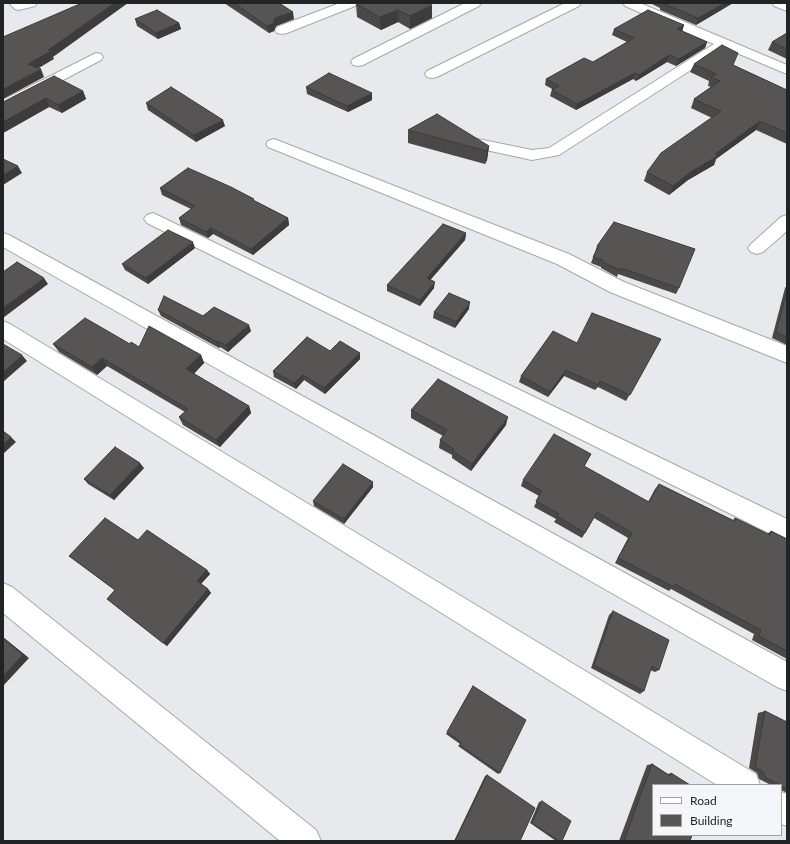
<!DOCTYPE html>
<html>
<head>
<meta charset="utf-8">
<style>
	body { margin:0 }
	#map { position:relative; width:790px; height:844px; overflow:hidden; background:#e7e9ec; font-family:Lato,sans-serif }
	canvas { display:block }
	.frame { position:absolute; inset:0; border:4px solid #222324; pointer-events:none }
	.legend { position:absolute; left:652px; top:784px; width:130px; height:52px; box-sizing:border-box; background:#f4f7fa; border:1px solid #a0a2a4; margin:0; padding:5px 7px; list-style:none; font-size:12px; color:#222324 }
	.legend li { display:flex; align-items:center; gap:8px; height:20px }
	.legend b { width:20px; border:1px solid #a0a2a4 }
</style>
</head>
<body>
<div id="map">
<canvas width="790" height="844"></canvas>
<div class="frame"></div>
<ul class="legend">
<li><b style="height:5px;background:#fff"></b>Road</li>
<li><b style="height:11px;background:#575553"></b>Building</li>
</ul>
</div>
<script>
const g = document.querySelector('canvas').getContext('2d');
g.lineJoin = 'round';
function poly(rows) {
  const path = new Path2D();
  for (const r of rows) {
    path.moveTo(r[0], r[1]);
    for (let i = 2; i < r.length; i += 2) path.lineTo(r[i], r[i + 1]);
  }
  return path;
}
function stroke(path, color, width, dash) {
  g.strokeStyle = color;
  g.lineWidth = width;
  g.lineCap = dash ? 'butt' : 'round';
  g.setLineDash(dash || []);
  g.stroke(path);
}
function paint(path, color) {
  g.fillStyle = color;
  g.fill(path, 'evenodd');
}
const minor = poly([
	[9,3,37,3,35,6,19,10,15,9,9,3],
	[340,3,357,3,355,6,287,33,282,34,277,33,275,30,277,27,340,3],
	[465,3,481,3,479,6,363,65,358,66,353,65,351,62,353,59,465,3],
	[565,3,581,3,579,6,437,77,432,78,427,77,425,74,427,71,565,3],
	[623,3,640,3,787,65,787,74,725,48,559,155,532,160,472,147,470,144,472,141,478,139,532,150,549,148,714,44,625,6,623,3],
	[772,3,787,3,787,11,774,6,772,3],
	[96,53,101,54,103,57,101,60,8,109,3,110,3,100,96,53],
	[274,139,569,254,624,282,787,346,787,363,610,292,557,264,268,147,266,144,268,141,274,139],
	[153,213,787,519,787,542,147,223,144,219,147,215,153,213],
	[787,215,787,231,763,252,757,254,751,252,748,248,751,244,781,217,787,215],
	[3,233,9,235,787,662,787,691,777,687,3,247,3,233],
	[3,321,10,324,756,774,760,785,717,785,3,339,3,321],
	[3,583,12,587,316,830,321,841,280,841,3,613,3,583],
	[781,792,787,794,787,826,781,824,781,792]
]);
stroke(minor, '#a6a8ab', 2);
paint(minor, '#fff');
paint(poly([
	[224,3,279,3,294,19,276,26,274,31,269,33],
	[427,3,432,18,410,29,398,22,381,30,357,17,356,4],
	[650,3,733,3,696,25,660,10,660,8],
	[135,19,179,23,181,29,158,39,137,26],
	[684,25,682,31,707,42,705,48,676,66,667,62,636,81,633,79,576,110,550,96,552,89,545,85,546,79,593,62,627,42,612,35,614,29],
	[787,33,787,59,768,50,772,42],
	[694,64,733,65,787,90,787,144,756,130,716,159,714,165,688,180,669,195,644,181,647,172,712,118,691,108,694,99,711,87,708,86,709,81,690,72],
	[306,87,372,100,348,112,307,94],
	[83,91,86,99,62,113,49,107,3,133,3,102],
	[146,103,225,126,196,142,148,110],
	[408,130,489,146,487,160,485,164,408,143],
	[160,188,255,201,288,218,289,225,253,255,213,234,208,238,181,225,179,218,191,209,162,195],
	[466,233,465,240,430,280,434,288,420,306,387,291,387,285],
	[597,246,679,288,676,294,618,274,617,277,601,268,601,267,591,263,595,252],
	[195,248,148,284,125,270,122,264],
	[787,285,787,345,772,338,785,288],
	[469,309,455,328,433,318,434,312],
	[158,310,203,316,251,331,228,352,220,347,219,348,161,316],
	[661,339,626,401,598,387,595,390,564,376,548,397,519,382,521,376,577,343],
	[53,344,130,344,139,347,201,355,204,363,194,374,249,406,251,413,220,447,183,425,179,417,185,412,107,366,97,375,59,352],
	[330,351,360,353,360,359,325,394,304,380,296,389,274,377,273,371],
	[411,410,506,425,471,471,452,458,452,455,439,448,440,440,443,436,411,418],
	[591,454,584,467,648,502,655,489,659,484,733,520,735,518,767,534,771,531,787,539,787,659,752,640,754,634,671,589,669,591,615,563,628,538,594,518,582,538,554,522,556,519,534,507,539,496,521,486,523,480],
	[144,468,114,500,88,484,84,479],
	[373,487,344,524,314,506,313,501],
	[138,540,207,570,210,574,201,584,208,589,211,593,167,646,107,599,115,590,69,556],
	[613,611,659,670,655,672,650,670,644,691,640,694,591,668,609,615],
	[473,686,500,773,498,774,458,746,460,744,446,734],
	[765,711,787,722,787,793,781,790,781,785,771,785,759,779,757,773,749,768,758,713],
	[652,764,668,774,671,773,690,841,619,841,647,765],
	[487,775,520,841,454,841,485,776],
	[542,801,562,841,556,841,530,823,539,802]
]), '#4b4947');
paint(poly([
	[114,3,128,3,53,57,54,59,32,72,28,64],
	[725,3,733,3,696,25,698,18],
	[432,5,432,18,410,29,410,16],
	[398,10,398,22,381,30,380,17],
	[293,12,294,19,276,26,274,31,269,33,267,26,275,18],
	[179,23,181,29,158,39,156,33],
	[684,25,682,32,677,29],
	[707,42,705,48,676,66,679,59],
	[669,55,667,62,636,81,639,75],
	[41,69,44,77,3,99,3,89],
	[635,73,633,79,576,110,577,104],
	[83,91,86,99,62,113,58,105],
	[372,93,372,100,348,112,347,106],
	[46,98,49,107,3,133,3,122],
	[223,120,225,126,196,142,194,135],
	[760,121,756,130,716,159,714,165,688,180,669,195,673,186,715,154],
	[489,146,487,160,485,164,487,151],
	[18,166,22,173,3,185,3,175],
	[288,218,289,225,253,255,251,249],
	[211,228,213,234,208,238,206,232],
	[466,233,465,240,426,285,427,278],
	[193,242,195,248,148,284,146,278],
	[44,278,48,284,3,318,3,308],
	[435,282,434,288,420,306,420,300],
	[470,302,469,309,455,328,456,322],
	[249,325,251,331,228,352,226,345],
	[218,341,220,347,219,348,217,342],
	[360,353,360,359,325,394,324,388],
	[22,355,27,361,3,382,3,372],
	[201,355,204,363,190,377,186,369],
	[102,358,107,366,97,375,92,367],
	[566,370,564,376,548,397,550,392],
	[303,375,304,380,296,389,294,383],
	[249,406,251,413,220,447,216,440],
	[508,417,506,425,471,471,472,464],
	[11,437,16,442,3,454,3,444],
	[140,463,144,468,114,500,110,495],
	[373,482,373,487,344,524,344,519],
	[207,570,210,574,200,585,197,581],
	[208,589,211,593,167,646,163,643],
	[3,637,29,658,3,686]
]), '#3d3c3a');
const building = poly([
	[82,3,114,3,48,50,51,51,28,64,41,69,3,89,3,37,82,3],
	[234,3,279,3,293,12,275,18,273,24,267,26,234,3],
	[359,3,427,3,432,5,410,16,398,10,380,17,356,4,359,3],
	[662,3,725,3,698,18,662,3],
	[157,10,179,23,156,33,135,19,157,10],
	[648,10,684,25,677,29,707,42,679,59,669,55,639,75,635,73,577,104,552,90,559,86,546,79,584,58,593,62,634,38,614,29,648,10],
	[787,33,787,49,772,42,787,33],
	[722,45,738,53,733,65,787,90,787,133,760,121,715,154,718,156,692,171,673,186,647,172,661,153,721,111,694,99,720,81,711,77,716,74,694,64,722,45],
	[329,73,372,93,347,106,306,87,329,73],
	[54,76,83,91,58,105,46,98,3,122,3,102,54,76],
	[171,87,223,120,194,135,146,103,171,87],
	[437,114,489,146,487,151,408,130,437,114],
	[3,159,18,166,3,175,3,159],
	[188,168,231,187,254,199,253,200,288,218,251,249,211,228,206,232,181,219,179,218,195,206,160,188,188,168],
	[614,222,695,249,679,288,621,268,619,270,603,262,603,260,593,257,599,246,597,246,614,222],
	[443,224,466,233,427,278,435,282,420,300,387,285,443,224],
	[168,230,193,242,146,278,122,264,168,230],
	[17,262,44,278,3,308,3,272,17,262],
	[787,291,787,337,776,332,787,291],
	[449,293,470,302,456,322,434,312,449,293],
	[164,296,203,316,214,307,249,325,226,345,218,341,217,342,158,310,164,296],
	[592,313,661,339,630,395,600,381,598,385,566,370,550,392,521,376,553,331,577,343,592,313],
	[85,318,130,344,131,342,139,347,149,326,201,355,186,369,249,406,216,440,179,417,188,409,102,358,92,367,53,344,85,318],
	[307,337,330,351,340,341,360,353,324,388,303,375,294,383,273,371,307,337],
	[3,344,22,355,3,372,3,344],
	[438,379,508,417,472,464,453,451,454,449,440,440,447,430,411,410,438,379],
	[3,431,11,437,3,444,3,431],
	[554,434,591,454,584,466,649,502,659,484,734,521,735,518,770,535,771,531,787,539,787,651,759,636,761,630,675,584,674,587,618,558,632,533,597,512,585,533,557,516,559,514,536,501,542,491,523,480,554,434],
	[115,447,140,463,110,495,84,479,115,447],
	[343,464,373,482,344,519,313,501,343,464],
	[105,518,138,540,147,530,207,570,197,581,208,589,163,643,107,599,115,590,69,556,105,518],
	[613,611,669,640,659,670,652,666,644,691,594,665,613,611],
	[3,638,23,655,3,676,3,638],
	[473,686,526,720,500,773,460,745,461,742,447,732,473,686],
	[765,711,787,722,787,789,781,786,781,785,780,785,766,778,763,772,755,767,765,711],
	[652,764,670,776,671,773,690,785,653,785,653,835,692,835,690,841,624,841,652,764],
	[487,775,535,808,520,841,455,841,487,775],
	[542,801,571,821,562,841,559,841,532,823,542,801]
]);
paint(building, '#575553');
stroke(building, '#3d3c3a', 1);
</script>
</body>
</html>
